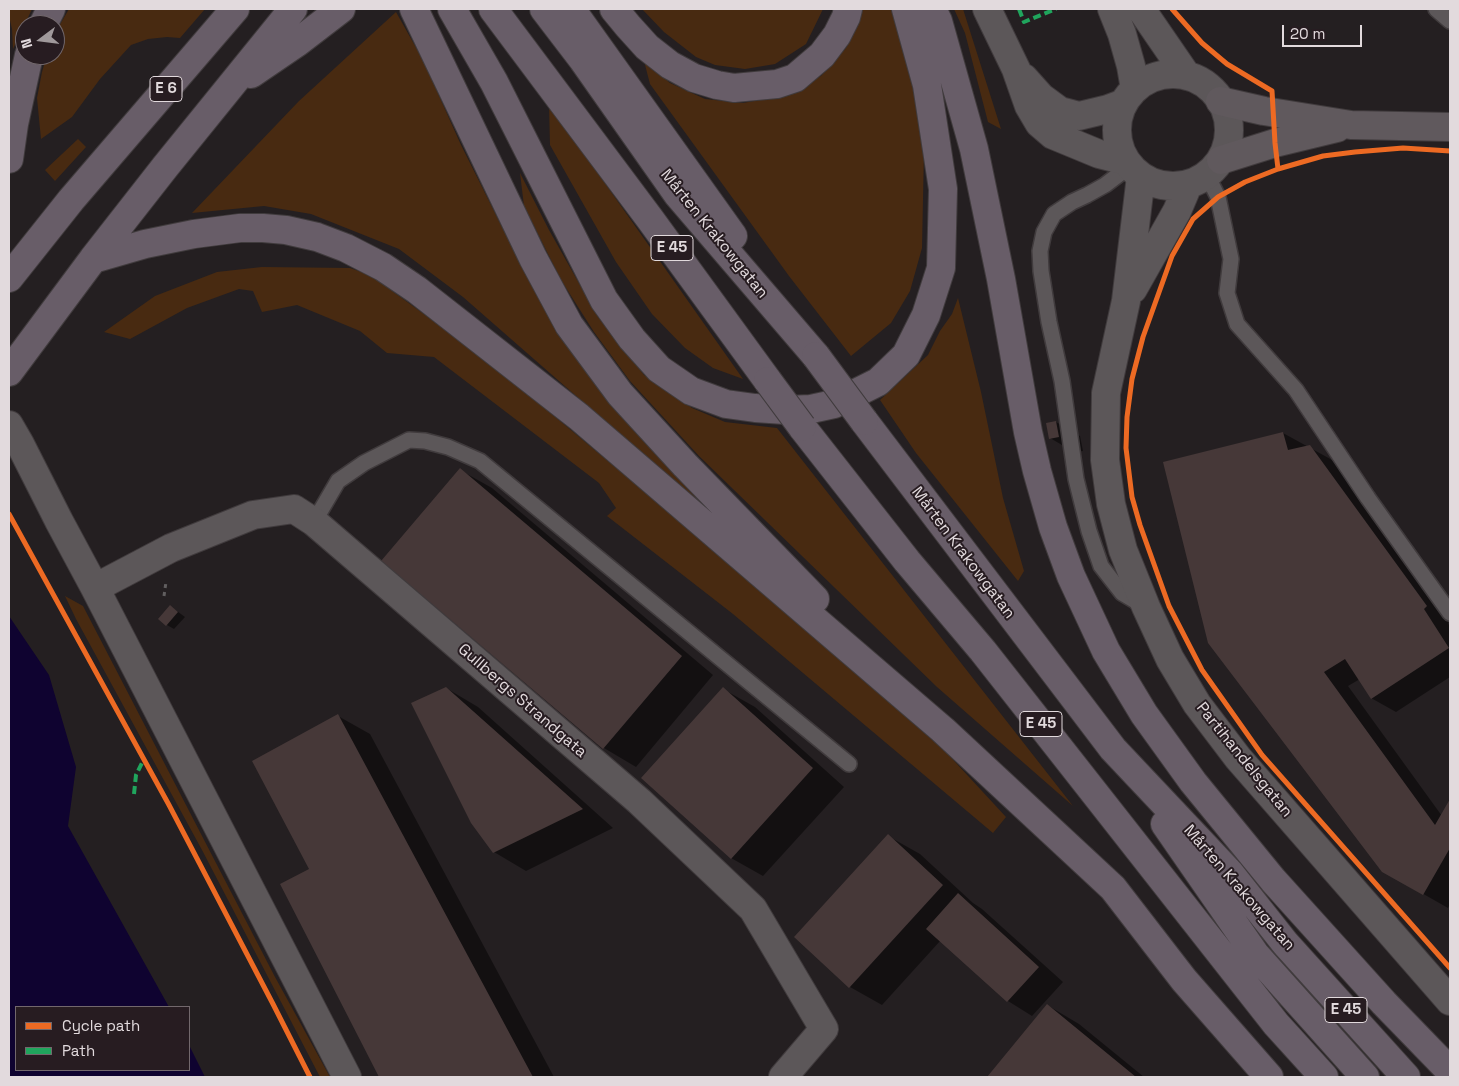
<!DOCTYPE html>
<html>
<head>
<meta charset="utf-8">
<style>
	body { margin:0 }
	#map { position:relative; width:1459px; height:1086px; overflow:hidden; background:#241f21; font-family:"Space Grotesk",sans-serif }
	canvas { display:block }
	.frame { position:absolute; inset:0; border:10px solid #e2dadd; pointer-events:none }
	.legend { position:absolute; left:15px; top:1006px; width:175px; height:65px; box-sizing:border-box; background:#271c21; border:1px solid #72686c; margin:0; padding:6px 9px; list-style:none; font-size:15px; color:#e2dadd }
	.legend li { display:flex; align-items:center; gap:10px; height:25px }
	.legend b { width:25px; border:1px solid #72686c }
	.north { position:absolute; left:15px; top:15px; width:50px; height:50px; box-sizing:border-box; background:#271c21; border:1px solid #72686c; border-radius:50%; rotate:255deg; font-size:14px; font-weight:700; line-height:20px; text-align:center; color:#e2dadd }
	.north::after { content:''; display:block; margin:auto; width:18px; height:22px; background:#a0999b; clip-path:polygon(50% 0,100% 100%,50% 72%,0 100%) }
	.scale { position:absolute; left:1282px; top:25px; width:80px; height:22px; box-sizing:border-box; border:2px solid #e2dadd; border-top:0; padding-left:6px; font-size:15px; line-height:18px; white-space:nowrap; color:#e2dadd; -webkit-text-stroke:4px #271c21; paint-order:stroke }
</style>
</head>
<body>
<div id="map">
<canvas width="1459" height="1086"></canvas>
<div class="frame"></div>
<ul class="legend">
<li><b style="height:6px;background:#ed6a23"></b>Cycle path</li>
<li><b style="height:6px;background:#20a55d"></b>Path</li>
</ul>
<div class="north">N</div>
<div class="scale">20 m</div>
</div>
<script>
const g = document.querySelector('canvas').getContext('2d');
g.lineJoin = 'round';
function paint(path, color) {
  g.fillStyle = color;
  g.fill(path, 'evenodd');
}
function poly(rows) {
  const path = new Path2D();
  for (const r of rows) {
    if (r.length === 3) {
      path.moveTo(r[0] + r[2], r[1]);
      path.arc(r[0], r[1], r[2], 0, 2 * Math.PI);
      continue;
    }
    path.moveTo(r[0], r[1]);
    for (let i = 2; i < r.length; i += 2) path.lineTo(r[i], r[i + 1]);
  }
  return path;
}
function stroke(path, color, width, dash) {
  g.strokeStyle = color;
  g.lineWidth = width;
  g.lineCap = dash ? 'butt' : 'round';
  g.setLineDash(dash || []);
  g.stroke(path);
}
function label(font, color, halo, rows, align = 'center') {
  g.font = font + ' "Space Grotesk",sans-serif';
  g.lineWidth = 4;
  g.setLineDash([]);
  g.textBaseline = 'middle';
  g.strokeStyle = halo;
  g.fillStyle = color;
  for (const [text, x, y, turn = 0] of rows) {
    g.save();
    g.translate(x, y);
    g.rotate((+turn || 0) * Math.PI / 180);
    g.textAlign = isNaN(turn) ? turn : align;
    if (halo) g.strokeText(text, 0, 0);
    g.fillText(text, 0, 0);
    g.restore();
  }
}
paint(poly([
	[9,9,32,9,13,49,12,29,9,16],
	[69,9,205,9,180,38,167,37,148,39,131,45,100,79,72,117,41,139,37,98,42,72,47,55,55,55,55,33],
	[642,9,823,9,806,44,775,64,745,69,715,65,696,57,664,32],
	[862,9,897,9,909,55,924,150,922,248,910,291,891,323,851,356,789,276,650,84,644,61,670,83,705,99,743,103,782,96,821,76,846,48],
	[954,9,963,9,1001,129,988,122,965,33],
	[396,12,423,60,461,145,510,243,562,338,603,395,659,454,733,529,719,521,463,297,399,249,311,214,264,206,192,213,299,101],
	[549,104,664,267,743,379,713,368,685,348,652,314,616,262,550,145],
	[78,139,86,147,55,181,45,170],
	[520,173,549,230,598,317,644,375,692,408,725,422,777,428,1073,806,937,687,699,456,630,381,594,332,561,280,524,206],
	[262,267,350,268,370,275,486,359,731,564,945,751,1006,817,993,833,733,614,607,516,616,508,599,483,434,357,387,353,360,331,297,305,262,312,253,291,239,289,187,308,130,339,104,332,155,296,217,272],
	[958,298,981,392,1003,498,1024,571,1018,581,916,453,880,400,928,355,940,331,952,314],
	[65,596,83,606,275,977,330,1077,320,1077,202,850,76,619]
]), '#482a11');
paint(poly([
	[9,616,49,675,76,767,68,826,169,1007,16,1007,16,1070,189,1070,189,1045,205,1077,9,1077]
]), '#0f0330');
paint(poly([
	[1056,422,1080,436,1083,451,1074,452,1050,438],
	[1283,433,1334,461,1450,620,1448,623,1450,627,1450,677,1396,712,1371,698,1360,679,1348,686,1442,816,1450,801,1450,904,1448,908,1383,871,1164,463],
	[460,470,492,488,713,675,636,767,604,748,383,561],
	[170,606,185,617,174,629,167,625],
	[446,688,478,707,613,828,526,871,494,852],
	[723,689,755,707,844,787,763,876,731,858],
	[338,716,370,734,554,1077,381,1077,282,885,311,869],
	[888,836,920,854,973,903,982,909,1063,982,1032,1016,1008,1001,941,940,882,1005,850,987],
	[1047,1005,1079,1024,1144,1077,988,1077]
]), '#0007');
paint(poly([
	[1056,421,1059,437,1049,439,1046,423],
	[1283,432,1288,450,1310,445,1427,606,1424,609,1449,648,1371,699,1345,659,1324,672,1435,825,1450,799,1450,848,1423,895,1382,872,1208,643,1163,462],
	[460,468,682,656,603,749,381,561],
	[170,605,178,612,166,626,158,619],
	[446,687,583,809,493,853,471,823,411,703],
	[723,687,813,768,731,859,641,778],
	[338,714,533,1077,379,1077,280,884,309,869,252,761],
	[888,834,943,885,849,988,794,937],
	[958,893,1039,967,1007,1002,926,929],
	[1047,1004,1136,1077,987,1077]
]), '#463838');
const lane = poly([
	[1436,9,1450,21],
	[1130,166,1105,185,1087,195,1072,202,1054,214,1044,232,1040,251,1041,271,1049,322,1062,381,1076,479,1089,531,1101,566,1122,593,1144,606],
	[1207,175,1218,197,1231,259,1227,293,1237,324,1296,390,1368,498,1450,613],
	[314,522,338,481,364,463,409,440,425,441,448,447,480,461,849,764]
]);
const street = poly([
	[987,9,1016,69,1029,106,1039,123,1053,135,1099,154,1126,161],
	[1112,9,1122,34,1131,66,1135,89],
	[1141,9,1187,76],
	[1173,130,56],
	[1024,78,1041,97,1060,111,1079,116,1108,109,1124,103],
	[1141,176,1126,301,1106,393,1105,460,1111,504,1123,550,1146,607,1170,659,1197,704,1238,758,1450,1001],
	[1133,289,1177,211,1188,185],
	[9,425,20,444,59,521,95,588,347,1077],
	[95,588,171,548,253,515,294,509,314,522,639,801,753,909,824,1029,783,1077]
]);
const secondary = poly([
	[1220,101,1264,111,1351,125,1450,127],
	[1221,160,1275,143,1337,128]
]);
const highway = poly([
	[414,9,533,258,569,325,620,394,685,465,815,599],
	[452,9,494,82,604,300,632,339,659,369,691,391,726,404,755,408,785,410,811,409,834,404,878,382,906,355,926,315,941,268,943,189,927,85,906,9],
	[493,9,650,219,768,381],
	[544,9,583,60,678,195,816,356],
	[571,9,733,236],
	[614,9,628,26,647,47,670,65,694,78,717,85,734,88,777,84,795,78,822,55,837,35,846,17,848,9],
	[932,9,938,21,974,149,1001,279,1028,432,1037,471,1053,527,1071,576,1106,651,1144,714,1193,782,1273,880,1384,1003,1450,1071],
	[43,25,51,9],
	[251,74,298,42,341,9],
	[9,159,14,124,29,55],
	[93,259,145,244,194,234,240,228,263,228,286,230,317,237,346,248,383,267,417,290,579,417,943,730,1113,888,1184,980,1269,1077],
	[9,278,71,200,235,9],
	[9,372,93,259,165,167,293,9],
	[864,421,1113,749,1229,872,1285,943,1406,1077],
	[802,427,907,561,983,651,1276,1024,1324,1077],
	[1165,824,1255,954,1365,1077]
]);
stroke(lane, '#403b3d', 18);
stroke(street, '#403b3d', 30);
stroke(secondary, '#403b3d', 30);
stroke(highway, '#403b3d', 30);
stroke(poly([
	[164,596,166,582]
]), '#615e5f', 3, [4, 4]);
stroke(lane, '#5c5759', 15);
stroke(street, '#5c5759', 28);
stroke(secondary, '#60595d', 28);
stroke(highway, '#685d68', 28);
const highwayBridge = poly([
	[816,356,864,421],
	[768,381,802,427]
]);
stroke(highwayBridge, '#403b3d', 30, []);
stroke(highwayBridge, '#685d68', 28);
stroke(poly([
	[1019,9,1024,22,1056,9],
	[134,794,136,775,144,759]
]), '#20a55d', 4, [8, 4]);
stroke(poly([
	[1172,9,1202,43,1227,64,1272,91,1275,143,1278,169],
	[1450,151,1403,148,1355,152,1323,156,1278,169,1245,182,1218,197,1193,219,1172,256,1143,337,1132,379,1127,417,1126,448,1132,497,1140,525,1169,606,1202,670,1262,755,1450,968],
	[9,514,169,805,273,1004,310,1077]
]), '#ed6a23', 5);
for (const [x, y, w] of [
	[166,89,32],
	[672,248,42],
	[1041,724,42],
	[1346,1010,42]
]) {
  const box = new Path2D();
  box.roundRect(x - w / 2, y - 12.5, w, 25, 4);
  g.fillStyle = '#271c21';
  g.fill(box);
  stroke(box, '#e2dadd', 1);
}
label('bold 15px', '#e2dadd', null, [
	["E 6",166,89],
	["E 45",672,248],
	["E 45",1041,724],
	["E 45",1346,1010]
]);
label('16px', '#e2dadd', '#271c21', [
	["Mårten Krakowgatan",714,234,51],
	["Mårten Krakowgatan",963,553,53],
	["Gullbergs Strandgata",522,701,41],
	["Partihandelsgatan",1244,760,51],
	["Mårten Krakowgatan",1239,888,49]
]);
</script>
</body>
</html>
